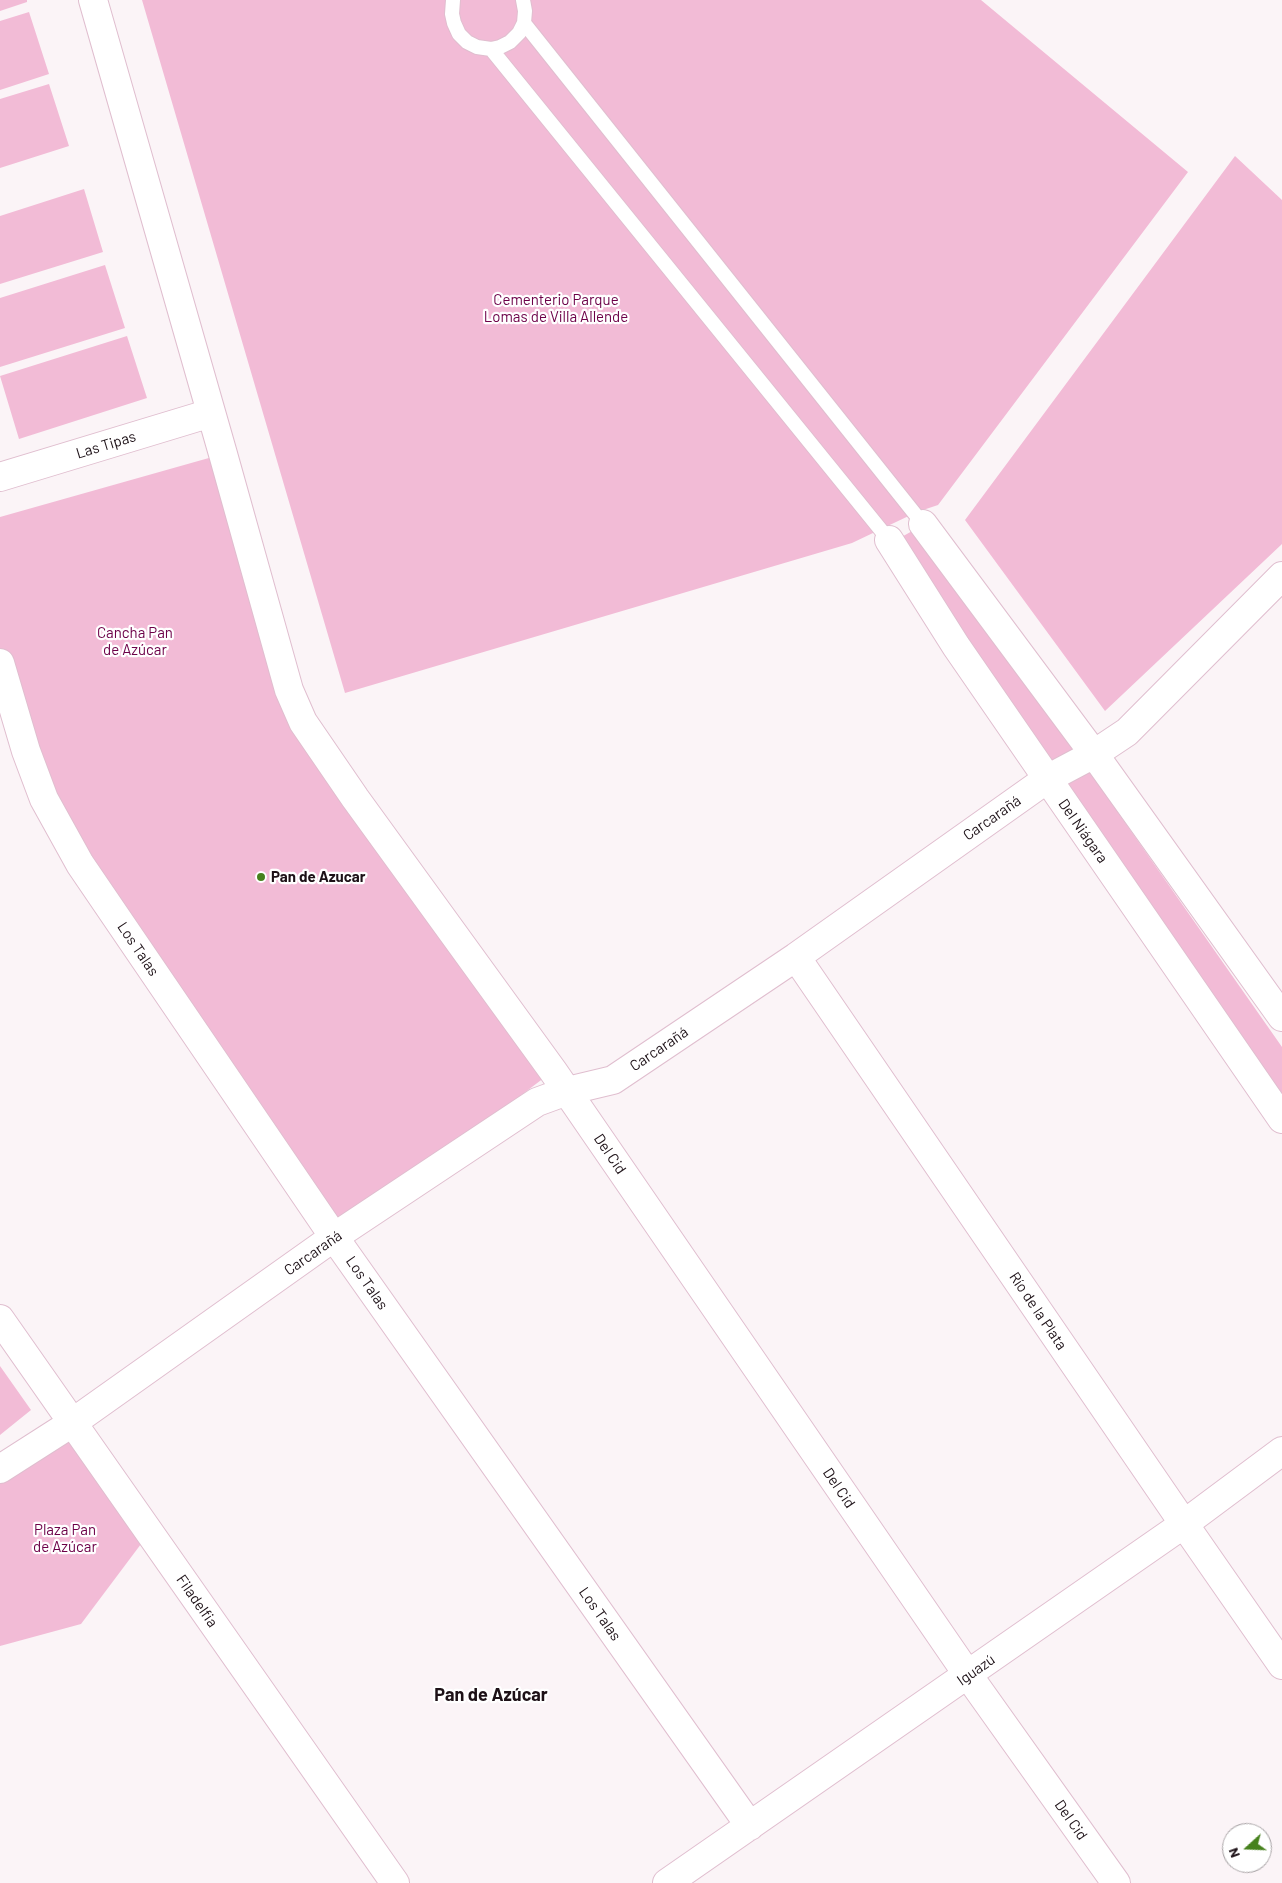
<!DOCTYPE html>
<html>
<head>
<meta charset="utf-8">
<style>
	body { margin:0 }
	#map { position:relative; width:1282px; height:1883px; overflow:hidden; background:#fbf4f7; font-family:Barlow,sans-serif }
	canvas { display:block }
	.north { position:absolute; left:1222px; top:1823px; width:50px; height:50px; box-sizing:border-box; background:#fff; border:1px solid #a5a0a2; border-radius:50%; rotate:250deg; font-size:14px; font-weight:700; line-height:20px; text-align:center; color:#1d1117 }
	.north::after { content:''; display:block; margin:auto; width:18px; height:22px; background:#46811d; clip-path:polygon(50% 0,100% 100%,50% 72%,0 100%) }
</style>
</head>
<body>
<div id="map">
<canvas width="1282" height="1883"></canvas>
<div class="north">N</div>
</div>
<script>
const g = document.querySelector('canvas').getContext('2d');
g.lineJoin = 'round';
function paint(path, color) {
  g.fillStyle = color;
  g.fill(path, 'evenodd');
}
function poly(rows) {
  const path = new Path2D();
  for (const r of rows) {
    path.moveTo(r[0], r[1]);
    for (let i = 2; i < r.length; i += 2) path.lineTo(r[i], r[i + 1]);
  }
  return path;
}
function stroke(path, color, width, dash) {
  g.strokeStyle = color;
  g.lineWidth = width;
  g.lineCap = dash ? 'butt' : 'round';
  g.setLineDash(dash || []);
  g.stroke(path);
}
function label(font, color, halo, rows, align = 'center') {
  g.font = font + ' Barlow,sans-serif';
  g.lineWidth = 4.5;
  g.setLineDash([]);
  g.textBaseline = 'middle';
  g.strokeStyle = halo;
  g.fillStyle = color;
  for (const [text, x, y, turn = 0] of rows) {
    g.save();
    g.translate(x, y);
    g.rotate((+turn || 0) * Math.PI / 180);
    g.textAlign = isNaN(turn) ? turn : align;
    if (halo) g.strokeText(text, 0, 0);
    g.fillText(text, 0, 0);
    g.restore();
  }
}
paint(poly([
	[0,0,27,0,27,2,0,11],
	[142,0,981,0,1188,172,938,505,917,512,852,543,345,693],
	[29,12,49,74,0,90,0,21],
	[49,84,69,146,0,168,0,99],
	[1235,156,1282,200,1282,544,1105,711,965,520],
	[84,189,103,252,0,284,0,216],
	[105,265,125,328,0,367,0,298],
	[127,336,147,398,19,439,0,376],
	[223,454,300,713,553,1071,339,1234,52,813,0,663,0,517],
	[914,530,1074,751,1048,763,898,539],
	[1082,761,1282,1047,1282,1101,1060,776],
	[0,1366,31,1410,0,1435],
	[81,1435,141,1544,81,1624,0,1646,0,1476]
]), '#f2bbd6');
const lane = poly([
	[453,0,452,14,454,23,459,34,467,42,477,47,491,49,500,47,510,42,519,33,524,23,525,11,523,0],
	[524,23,923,524],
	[491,49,889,540]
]);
const street = poly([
	[93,0,223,454,289,690,303,722,355,798,553,1071,968,1675,1116,1883],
	[0,477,211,413],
	[923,524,1094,754,1282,1017],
	[889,540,956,646,1282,1119],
	[0,663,26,751,44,799,80,864,334,1237,750,1826],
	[796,957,1184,1524,1282,1665],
	[0,1319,395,1883],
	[0,1469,72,1423,334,1237,537,1102,567,1091,613,1080,796,957,1047,779,1094,754,1127,732,1282,576],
	[667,1883,1184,1524,1282,1451]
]);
stroke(lane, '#e0becf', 16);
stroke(street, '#e0becf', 30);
stroke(lane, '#fff', 14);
stroke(street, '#fff', 28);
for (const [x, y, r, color] of [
	[261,877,5,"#46811d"]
]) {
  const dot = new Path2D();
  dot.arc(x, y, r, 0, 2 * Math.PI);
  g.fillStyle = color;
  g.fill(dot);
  stroke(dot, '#fff', 2);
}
label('15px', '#6c0048', '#fff', [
	["Cementerio Parque",556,300],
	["Lomas de Villa Allende",556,317],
	["Cancha Pan",135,633],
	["de Azúcar",135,650],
	["Plaza Pan",65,1530],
	["de Azúcar",65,1547]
]);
label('15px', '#1d1117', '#fff', [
	["Las Tipas",106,445,-17],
	["Carcarañá",992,818,-35],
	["Del Niágara",1083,831,55],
	["Los Talas",138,949,56],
	["Carcarañá",659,1049,-34],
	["Del Cid",610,1154,56],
	["Carcarañá",313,1253,-35],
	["Los Talas",367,1283,55],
	["Río de la Plata",1038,1311,56],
	["Del Cid",839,1488,56],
	["Filadelfia",197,1601,55],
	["Los Talas",600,1614,55],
	["Iguazú",976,1670,-35],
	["Del Cid",1071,1820,55]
]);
label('bold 15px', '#1d1117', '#fff', [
	["Pan de Azucar",271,877]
], 'left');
label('bold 18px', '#1d1117', '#fff', [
	["Pan de Azúcar",491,1695]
]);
</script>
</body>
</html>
